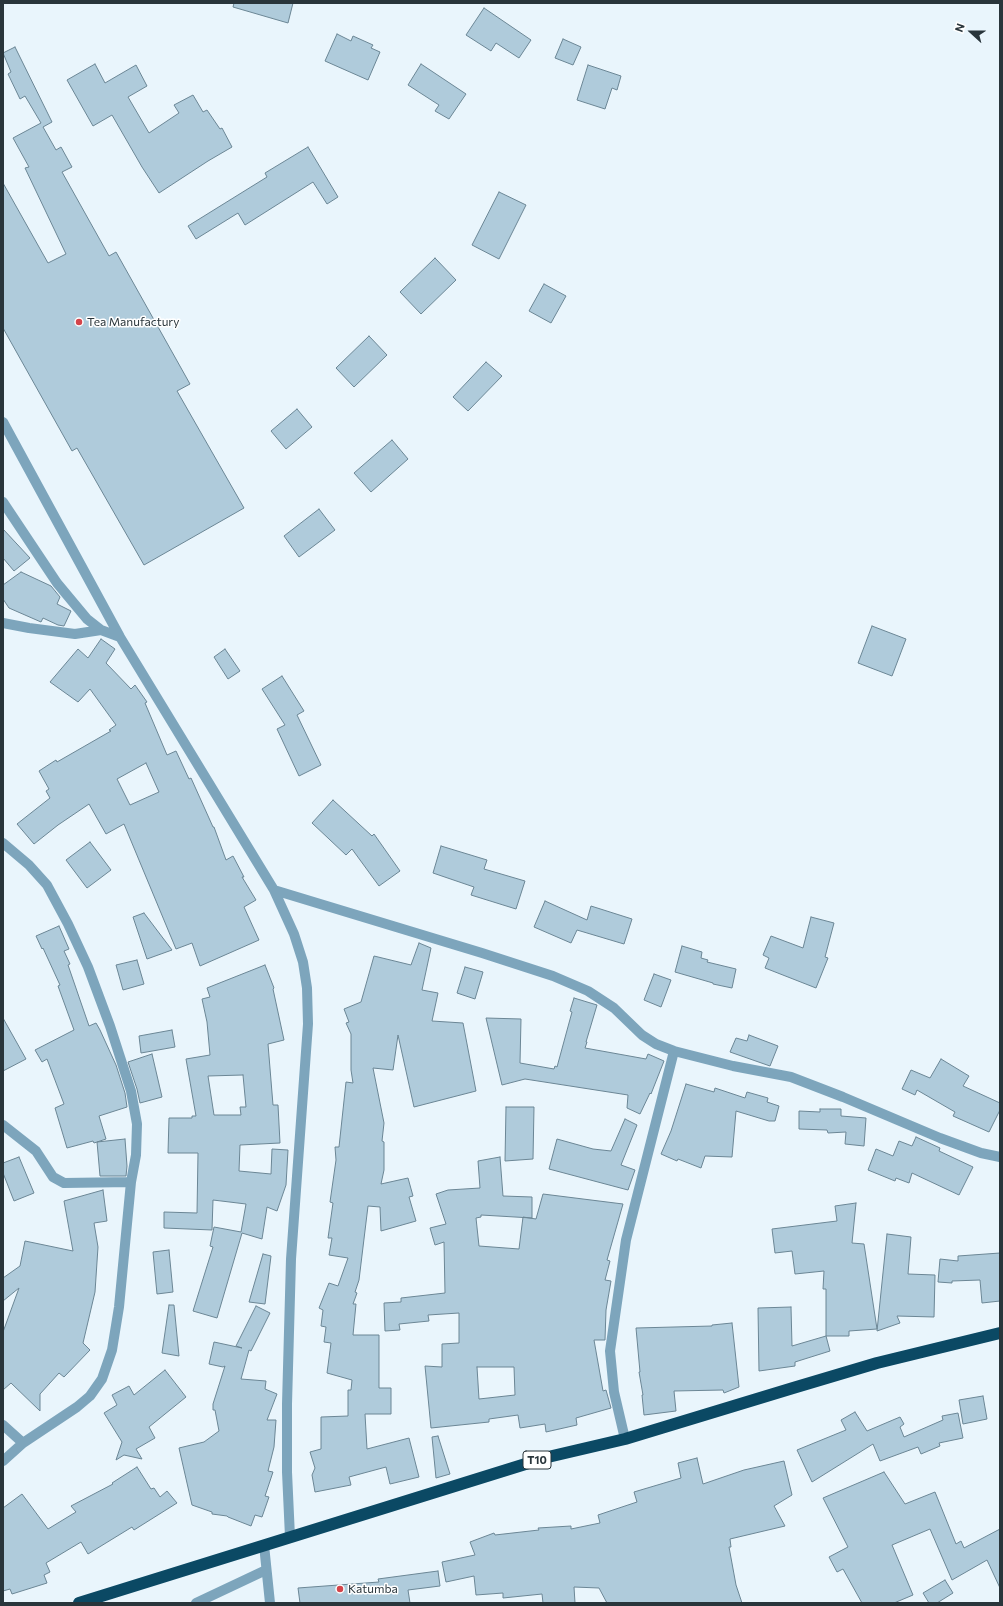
<!DOCTYPE html>
<html>
<head>
<meta charset="utf-8">
<style>
	body { margin:0 }
	#map { position:relative; width:1003px; height:1606px; overflow:hidden; background:#e9f5fc; font-family:Commissioner,sans-serif }
	canvas { display:block }
	.frame { position:absolute; inset:0; border:4px solid #29353b; pointer-events:none }
	.north { position:absolute; left:951px; top:12px; width:40px; height:40px; -webkit-text-stroke:3px #fff; paint-order:stroke; rotate:291deg; font-size:11px; font-weight:700; line-height:16px; text-align:center; color:#29353b }
	.north::after { content:''; display:block; margin:auto; width:14px; height:18px; background:#29353b; clip-path:polygon(50% 0,100% 100%,50% 72%,0 100%) }
</style>
</head>
<body>
<div id="map">
<canvas width="1003" height="1606"></canvas>
<div class="frame"></div>
<div class="north">N</div>
</div>
<script>
const g = document.querySelector('canvas').getContext('2d');
g.lineJoin = 'round';
function paint(path, color) {
  g.fillStyle = color;
  g.fill(path, 'evenodd');
}
function poly(rows) {
  const path = new Path2D();
  for (const r of rows) {
    path.moveTo(r[0], r[1]);
    for (let i = 2; i < r.length; i += 2) path.lineTo(r[i], r[i + 1]);
  }
  return path;
}
function stroke(path, color, width, dash) {
  g.strokeStyle = color;
  g.lineWidth = width;
  g.lineCap = dash ? 'butt' : 'round';
  g.setLineDash(dash || []);
  g.stroke(path);
}
function label(font, color, halo, rows, align = 'center') {
  g.font = font + ' Commissioner,sans-serif';
  g.lineWidth = 3;
  g.setLineDash([]);
  g.textBaseline = 'middle';
  g.strokeStyle = halo;
  g.fillStyle = color;
  for (const [text, x, y, turn = 0] of rows) {
    g.save();
    g.translate(x, y);
    g.rotate((+turn || 0) * Math.PI / 180);
    g.textAlign = isNaN(turn) ? turn : align;
    if (halo) g.strokeText(text, 0, 0);
    g.fillText(text, 0, 0);
    g.restore();
  }
}
const building = poly([
	[234,3,293,3,288,23,233,7,234,3],
	[484,8,531,40,519,58,496,43,491,51,466,35,484,8],
	[337,34,351,41,353,36,373,45,371,48,380,52,368,80,325,61,337,34],
	[563,39,581,47,573,65,555,58,563,39],
	[15,47,52,122,43,127,56,150,61,147,72,167,62,172,109,256,116,252,190,384,177,391,244,508,144,565,77,448,72,451,3,328,3,183,48,263,66,254,25,168,29,167,13,138,41,123,25,96,20,99,8,74,11,72,3,53,15,47],
	[95,64,105,83,136,65,147,86,128,97,149,133,179,113,174,105,193,95,203,112,207,110,220,129,222,128,232,147,208,161,159,193,142,167,112,115,93,126,67,80,95,64],
	[421,64,466,94,449,119,435,111,439,105,408,85,421,64],
	[588,65,621,76,617,90,612,88,605,109,577,100,588,65],
	[308,147,338,197,327,204,313,182,245,225,238,213,196,239,188,226,267,177,265,173,308,147],
	[499,192,526,205,499,259,472,245,499,192],
	[435,258,456,280,421,314,400,292,435,258],
	[544,284,566,296,551,323,529,311,544,284],
	[369,336,387,355,354,387,336,368,369,336],
	[486,362,502,376,468,411,453,397,486,362],
	[297,409,312,427,286,449,271,431,297,409],
	[392,440,408,459,371,492,354,473,392,440],
	[319,509,335,530,299,557,284,536,319,509],
	[3,529,30,558,14,571,3,558,3,529],
	[21,572,51,586,60,597,57,604,71,611,64,626,58,625,43,618,41,622,9,608,3,599,3,585,21,572],
	[872,626,906,639,892,676,858,663,872,626],
	[101,639,115,649,106,663,131,689,135,685,147,702,145,703,167,755,176,751,189,779,191,778,213,827,214,827,226,860,233,856,244,877,242,877,256,900,244,907,259,940,200,966,192,943,176,949,124,824,106,834,89,804,58,825,34,844,17,824,50,798,46,791,49,789,39,771,56,760,57,762,111,731,109,730,116,725,90,689,78,702,50,682,78,649,88,658,101,639],
	[146,763,159,792,130,805,117,779,146,763],
	[225,649,240,671,228,679,214,657,225,649],
	[282,676,304,711,297,715,321,765,299,776,277,729,285,725,262,689,282,676],
	[333,800,372,836,374,834,400,871,379,886,352,849,346,855,312,823,333,800],
	[90,842,111,870,87,888,66,860,90,842],
	[441,846,487,860,484,869,525,881,516,909,471,895,474,887,433,873,441,846],
	[545,901,587,920,591,906,632,919,624,944,577,930,571,943,534,927,545,901],
	[144,913,172,950,147,959,133,917,144,913],
	[811,917,834,923,825,957,828,958,816,988,765,968,769,958,763,955,771,936,803,948,811,917],
	[59,926,69,949,64,951,70,964,68,965,89,1026,96,1023,100,1030,116,1065,125,1093,127,1107,99,1116,106,1139,94,1143,93,1141,67,1148,55,1108,64,1104,47,1059,42,1062,35,1050,74,1030,58,986,60,985,43,948,42,949,36,936,59,926],
	[419,943,431,948,422,990,438,993,432,1021,463,1023,476,1091,414,1107,398,1035,393,1070,373,1068,384,1123,382,1141,384,1142,384,1170,381,1184,408,1178,413,1196,409,1197,416,1221,381,1231,380,1207,368,1206,359,1280,355,1292,357,1293,353,1304,356,1304,353,1335,379,1335,379,1388,391,1388,391,1414,365,1414,367,1449,409,1438,419,1477,390,1484,386,1467,349,1477,351,1485,315,1492,312,1475,315,1468,310,1452,321,1449,321,1417,348,1416,348,1390,351,1390,352,1380,327,1373,331,1343,324,1342,326,1327,321,1326,323,1310,319,1308,329,1283,338,1286,348,1258,329,1255,332,1238,328,1238,333,1203,330,1202,336,1160,335,1147,339,1147,346,1082,353,1083,351,1070,351,1034,346,1023,349,1022,344,1009,361,1002,374,956,411,965,419,943],
	[682,946,702,952,701,958,708,960,707,962,736,969,732,988,713,984,713,983,675,972,682,946],
	[137,960,144,984,123,990,116,965,137,960],
	[265,965,274,988,273,989,284,1040,268,1044,273,1105,278,1105,280,1143,240,1145,239,1171,271,1174,272,1149,288,1150,286,1185,277,1211,267,1207,262,1239,242,1233,217,1318,193,1311,213,1247,210,1246,214,1227,241,1232,246,1204,213,1200,212,1230,164,1228,164,1212,197,1213,198,1153,168,1153,169,1118,192,1118,192,1116,196,1116,186,1059,210,1055,207,1022,202,999,210,997,207,988,265,965],
	[243,1075,246,1107,240,1107,241,1115,214,1115,208,1076,243,1075],
	[465,967,483,972,475,999,457,993,465,967],
	[654,974,671,980,661,1007,644,1000,654,974],
	[574,998,597,1005,586,1042,587,1042,585,1048,646,1059,648,1054,664,1061,651,1094,650,1093,640,1114,627,1108,628,1095,525,1079,502,1085,486,1018,521,1019,520,1063,554,1069,555,1066,557,1067,572,1012,570,1011,574,998],
	[3,1018,26,1059,3,1071,3,1018],
	[172,1030,175,1047,141,1053,139,1036,172,1030],
	[749,1035,778,1046,770,1066,730,1052,736,1038,747,1041,749,1035],
	[152,1054,162,1097,140,1103,137,1089,128,1062,152,1054],
	[941,1059,969,1076,963,1086,1000,1103,1000,1110,989,1132,953,1116,955,1112,917,1090,915,1095,902,1089,911,1070,930,1078,941,1059],
	[686,1084,714,1092,715,1088,745,1098,747,1092,768,1098,767,1102,779,1106,775,1121,769,1121,736,1111,732,1157,705,1156,701,1168,678,1159,677,1161,661,1154,671,1131,686,1084],
	[506,1107,534,1107,533,1159,505,1161,506,1107],
	[820,1109,841,1109,841,1116,866,1118,864,1146,845,1144,846,1132,828,1133,827,1130,799,1129,799,1111,820,1112,820,1109],
	[625,1119,637,1125,621,1165,635,1170,628,1190,549,1169,557,1139,593,1149,611,1151,625,1119],
	[916,1137,940,1148,939,1151,973,1167,959,1195,912,1173,909,1183,896,1178,895,1181,868,1170,876,1149,893,1156,899,1141,912,1146,916,1137],
	[125,1139,127,1166,126,1176,100,1176,97,1142,125,1139],
	[19,1157,34,1193,14,1201,3,1173,3,1163,19,1157],
	[500,1157,503,1196,532,1197,532,1218,481,1215,481,1217,476,1218,479,1246,519,1249,523,1217,536,1219,543,1194,623,1204,607,1260,610,1261,605,1280,611,1281,606,1310,605,1340,594,1340,603,1391,606,1390,611,1408,576,1418,577,1425,546,1432,545,1424,520,1428,518,1415,489,1419,489,1422,431,1428,425,1366,442,1367,442,1344,459,1343,459,1313,428,1315,429,1321,399,1324,400,1330,385,1331,384,1303,401,1302,401,1298,445,1293,444,1242,435,1245,430,1228,446,1224,436,1194,448,1190,480,1188,478,1161,500,1157],
	[477,1367,514,1367,515,1395,479,1399,477,1367],
	[103,1190,107,1221,94,1223,98,1247,95,1292,83,1343,90,1350,64,1377,59,1373,40,1394,40,1411,11,1383,3,1390,3,1332,19,1288,3,1301,3,1278,20,1266,25,1241,73,1251,64,1201,103,1190],
	[856,1203,852,1243,864,1244,877,1329,849,1331,849,1336,826,1336,826,1289,823,1289,824,1271,795,1274,792,1251,775,1253,772,1229,837,1221,835,1206,856,1203],
	[887,1234,911,1237,908,1274,935,1275,934,1317,897,1316,900,1323,877,1331,887,1234],
	[169,1250,173,1292,157,1294,153,1252,169,1250],
	[1000,1253,1000,1301,982,1303,980,1280,952,1281,952,1283,938,1282,940,1259,958,1261,958,1256,1000,1253],
	[263,1254,271,1256,265,1304,249,1302,263,1254],
	[169,1305,174,1305,179,1356,162,1353,169,1305],
	[256,1306,270,1313,251,1351,249,1350,241,1379,266,1381,265,1389,277,1394,267,1420,276,1420,274,1447,268,1471,273,1472,265,1496,269,1497,262,1517,255,1515,251,1526,228,1517,227,1516,212,1514,212,1512,192,1505,179,1448,204,1442,219,1431,215,1410,213,1410,213,1404,225,1366,223,1367,209,1364,214,1342,242,1348,236,1346,256,1306],
	[791,1307,792,1346,826,1336,830,1351,795,1362,795,1366,759,1371,758,1308,791,1307],
	[732,1323,739,1387,724,1393,723,1390,674,1391,676,1411,644,1415,642,1395,643,1395,639,1372,640,1372,636,1328,712,1326,712,1325,732,1323],
	[165,1370,186,1397,149,1427,155,1438,136,1449,142,1459,124,1455,116,1460,122,1442,104,1413,117,1405,112,1395,129,1386,134,1395,165,1370],
	[983,1396,987,1419,963,1424,959,1400,983,1396],
	[855,1412,867,1431,900,1417,904,1424,900,1427,904,1437,943,1420,942,1416,958,1413,963,1438,939,1443,940,1446,921,1454,918,1447,880,1461,873,1444,812,1482,797,1450,846,1430,841,1420,855,1412],
	[438,1436,450,1474,436,1478,432,1437,438,1436],
	[697,1458,703,1484,744,1470,784,1461,792,1495,774,1506,785,1526,730,1539,731,1547,729,1547,736,1585,742,1603,607,1603,599,1588,574,1587,575,1603,543,1603,542,1594,503,1598,503,1593,476,1595,474,1576,446,1582,442,1562,475,1555,470,1542,494,1533,495,1535,539,1530,538,1528,571,1526,571,1529,600,1523,598,1515,637,1502,634,1492,681,1478,678,1463,697,1458],
	[137,1467,151,1489,154,1488,160,1497,167,1491,177,1503,134,1530,132,1527,88,1554,81,1542,46,1563,50,1572,44,1575,47,1583,12,1594,10,1589,3,1591,3,1508,22,1494,48,1529,76,1512,71,1506,113,1484,112,1483,137,1467],
	[884,1472,905,1504,935,1492,956,1544,961,1541,964,1548,1000,1529,1000,1588,987,1560,952,1580,930,1529,892,1545,913,1595,894,1603,862,1603,843,1569,837,1572,829,1557,848,1547,823,1498,884,1472],
	[438,1571,440,1586,408,1590,410,1603,300,1603,298,1588,379,1582,378,1579,438,1571],
	[945,1580,953,1593,937,1603,929,1603,923,1593,945,1580]
]);
paint(building, '#afcbdb');
stroke(building, '#6b8695', 1);
stroke(poly([
	[3,422,120,637,274,890,294,934,303,962,307,988,308,1024,291,1259,287,1404,287,1472,290,1537],
	[3,502,57,583,87,619,101,630,120,637],
	[3,623,29,628,75,634,101,630],
	[3,843,29,865,47,885,68,924,88,967,110,1026,131,1091,137,1124,136,1155,131,1182,119,1307,112,1350,102,1379,90,1396,77,1407,23,1443,3,1461],
	[274,890,482,953,553,976,588,991,614,1008,642,1035,656,1044,674,1051,733,1066,791,1077,843,1097,940,1138,981,1153,1000,1157],
	[3,1125,36,1151,53,1177,64,1183,131,1182],
	[3,1425,23,1443],
	[625,1439,614,1392,610,1351,626,1240,674,1051],
	[264,1545,270,1603],
	[196,1603,266,1570]
]), '#7da5bc', 10);
stroke(poly([
	[79,1603,548,1457,625,1439,793,1388,877,1363,1000,1333]
]), '#0b4964', 12);
for (const [x, y, r, color] of [
	[79,322,4,"#d4444a"],
	[340,1589,4,"#d4444a"]
]) {
  const dot = new Path2D();
  dot.arc(x, y, r, 0, 2 * Math.PI);
  g.fillStyle = color;
  g.fill(dot);
  stroke(dot, '#fff', 1.5);
}
for (const [x, y, w] of [
	[537,1460,28]
]) {
  const box = new Path2D();
  box.roundRect(x - w / 2, y - 9, w, 18, 3);
  g.fillStyle = '#fff';
  g.fill(box);
  stroke(box, '#29353b', 1);
}
label('bold 11px', '#29353b', null, [
	["T10",537,1460]
]);
label('12px', '#29353b', '#fff', [
	["Tea Manufactury",87,322],
	["Katumba",348,1589]
], 'left');
</script>
</body>
</html>
